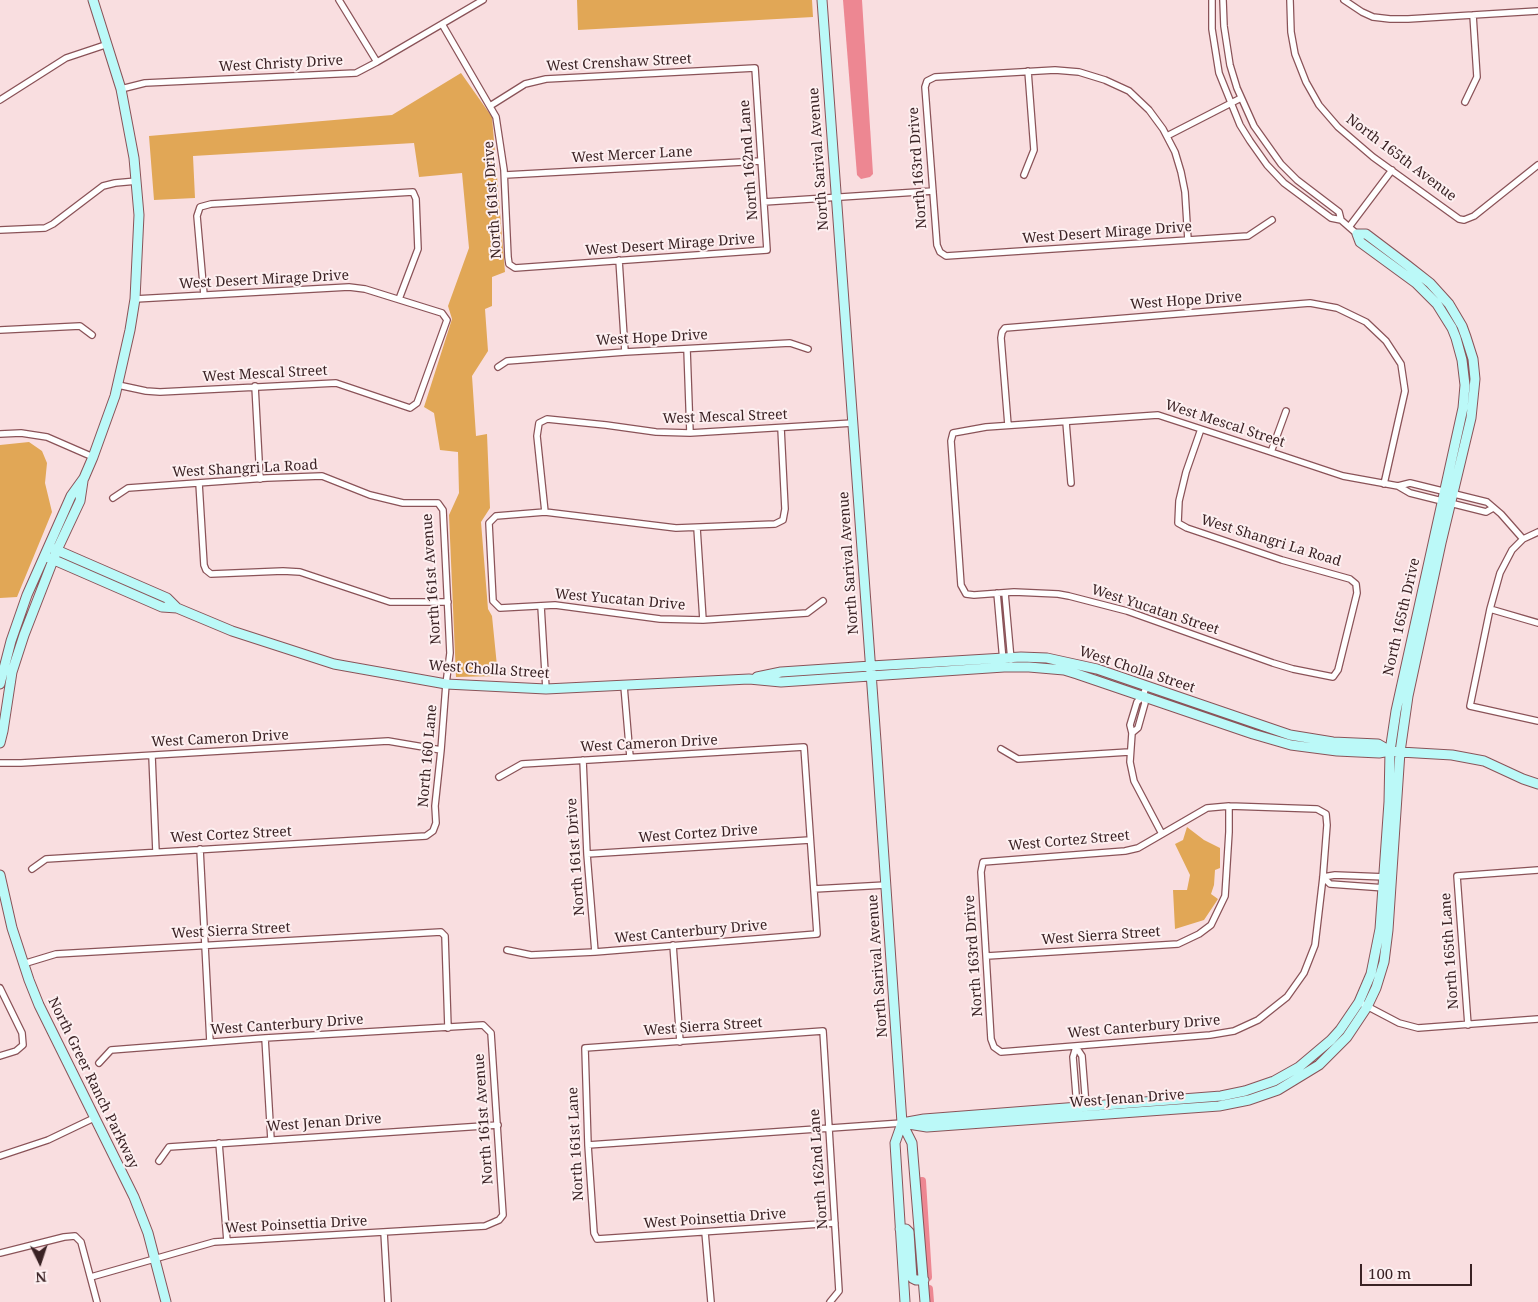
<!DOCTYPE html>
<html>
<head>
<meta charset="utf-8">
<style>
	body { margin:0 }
	#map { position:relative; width:1538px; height:1302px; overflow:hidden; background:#f9dee0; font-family:"Noto Serif",serif }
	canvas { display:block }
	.north { position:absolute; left:15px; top:1237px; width:50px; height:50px; -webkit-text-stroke:4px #fdeff0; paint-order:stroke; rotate:176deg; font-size:14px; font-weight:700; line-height:20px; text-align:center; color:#3a2224 }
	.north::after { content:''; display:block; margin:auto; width:18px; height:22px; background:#3a2224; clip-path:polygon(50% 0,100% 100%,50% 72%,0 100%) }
	.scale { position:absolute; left:1360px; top:1264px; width:112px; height:22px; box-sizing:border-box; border:2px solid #3a2224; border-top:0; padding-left:6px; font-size:15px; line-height:18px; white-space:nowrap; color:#3a2224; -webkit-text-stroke:4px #fdeff0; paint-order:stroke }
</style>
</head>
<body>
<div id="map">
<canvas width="1538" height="1302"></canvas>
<div class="north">N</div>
<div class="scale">100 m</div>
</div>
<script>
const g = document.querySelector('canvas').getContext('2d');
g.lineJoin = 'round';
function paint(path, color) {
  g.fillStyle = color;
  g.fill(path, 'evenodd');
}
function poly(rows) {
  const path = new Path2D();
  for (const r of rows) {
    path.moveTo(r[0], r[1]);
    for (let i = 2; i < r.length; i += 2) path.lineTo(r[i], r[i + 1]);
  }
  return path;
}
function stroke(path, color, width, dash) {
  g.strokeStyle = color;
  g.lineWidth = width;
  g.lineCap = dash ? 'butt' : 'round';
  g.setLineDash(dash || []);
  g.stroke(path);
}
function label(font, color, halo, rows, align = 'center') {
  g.font = font + ' "Noto Serif",serif';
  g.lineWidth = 4;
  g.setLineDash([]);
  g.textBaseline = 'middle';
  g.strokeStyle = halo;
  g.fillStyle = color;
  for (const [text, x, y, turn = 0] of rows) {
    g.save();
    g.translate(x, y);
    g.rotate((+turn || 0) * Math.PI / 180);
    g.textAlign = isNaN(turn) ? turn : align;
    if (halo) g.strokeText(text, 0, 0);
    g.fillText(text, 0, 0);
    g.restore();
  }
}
paint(poly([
	[577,0,812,0,813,17,578,30],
	[461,73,492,117,505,272,492,277,492,306,485,309,488,351,472,376,476,436,487,434,490,508,481,522,488,609,492,616,498,676,456,677,449,515,459,493,458,452,440,450,434,413,424,407,452,319,448,306,469,248,462,173,419,177,414,143,193,156,195,198,154,200,149,136,392,115],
	[29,442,42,451,47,463,45,483,52,512,17,597,0,598,0,445],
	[1187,827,1204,840,1220,848,1220,868,1215,870,1214,885,1211,894,1218,899,1204,920,1175,929,1173,890,1187,890,1190,875,1175,844,1183,840]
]), '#e1a756');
paint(poly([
	[843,0,862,0,873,174,870,177,861,179,857,175]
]), '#ed8792');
stroke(poly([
	[922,1181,928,1277],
	[929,1289,930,1302]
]), '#ed8792', 8);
const street = poly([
	[339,0,377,62],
	[1212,0,1212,29,1219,73,1240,125,1250,141,1267,165,1284,183,1331,218,1341,220,1357,234],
	[1223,0,1224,26,1230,65,1237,88,1254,126,1281,164,1297,180,1339,212,1341,220],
	[1290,0,1291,32,1295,54,1306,82,1319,105,1338,127,1373,157,1459,219,1464,220,1474,216,1538,165],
	[1344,0,1362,12,1373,17,1390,19,1408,19,1538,11],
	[442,24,496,117,504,170,508,257,509,264,515,268,767,250,755,68,546,79,525,84,490,106],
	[121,89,145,83,356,73,377,62,483,0],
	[0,100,66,58,108,44],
	[1465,102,1477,77,1473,15],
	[1167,136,1241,98],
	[505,175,761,161],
	[1024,175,1034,150,1028,71],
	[764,202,933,191],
	[1349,227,1392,170],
	[0,230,45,228,53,224,103,186,115,183,137,181],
	[1188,240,1185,192,1181,172,1175,152,1163,129,1149,110,1129,91,1105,80,1079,72,1055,70,935,77,927,81,925,87,937,245,940,252,946,256,1188,240,1248,236,1272,220],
	[619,260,625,352],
	[204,295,197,216,200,207,211,204,413,192,416,199,418,249,399,299],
	[0,330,80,326,92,335],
	[687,349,690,433],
	[498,367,507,361,625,352,790,343,808,349],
	[118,385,146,391,160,392,336,383,410,408,417,403,447,320,442,313,365,289,349,287,135,299],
	[255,386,260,479],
	[1066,422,1071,483],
	[1008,425,1001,338,1002,332,1005,328,1310,303,1337,308,1366,322,1386,341,1401,364,1405,391,1384,484],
	[781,428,785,509,783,520,775,524,676,528,545,512,496,516,489,523,493,601,500,608,555,605,660,619,703,620,807,613,823,601],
	[1201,429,1186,472,1179,501,1178,523,1187,528,1282,560,1350,579,1356,584,1357,593,1338,670,1333,677,1293,669,1273,663,1127,611,1069,596,1058,594,1014,592,974,595,966,594,961,585,951,441,953,433,986,427,1158,415,1201,429,1271,452,1343,476,1398,486,1410,493,1486,512,1493,508],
	[0,434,21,433,47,437,93,457],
	[1271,452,1286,411],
	[199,483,204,565,206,570,211,574,283,571,300,572,390,602,448,602],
	[1398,486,1410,483,1487,502,1501,514,1523,539],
	[545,512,537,436,539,423,547,419,606,425,656,432,690,433,853,423],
	[697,528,703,620],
	[1538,532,1523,539,1512,550,1500,573,1490,609,1470,706,1538,721],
	[997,593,1003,661],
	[1005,593,1011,660],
	[541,606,546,689],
	[1490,609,1538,623],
	[624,686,630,757],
	[1146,687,1143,696,1137,702,1130,725,1132,733,1130,762,1134,781,1162,834],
	[1132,733,1138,728,1145,703,1143,696],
	[1001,749,1018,759,1129,752],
	[152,756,156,852],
	[583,760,587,854,595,952],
	[0,763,21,763,388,741,441,750],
	[499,777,522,764,804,747,817,934,595,952,531,955,507,950],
	[1229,806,1317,809,1326,814,1327,825,1323,877,1315,945,1304,973,1287,997,1258,1020,1234,1031,1210,1035,1001,1052,994,1047,991,1039,981,872,983,862,1125,851,1138,848,1207,808,1229,806],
	[200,849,210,1042],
	[587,854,810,840],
	[32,869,46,859,426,836,433,831,436,823,435,806,441,750,446,684,450,653,443,510,438,503,403,503,370,495,322,476,267,478,128,488,113,498],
	[1323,877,1330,884,1385,888],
	[1323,877,1335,875,1386,877],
	[814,889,886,885],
	[673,945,680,1042],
	[987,956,1178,944,1199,934,1211,925,1225,896,1229,832,1229,806],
	[23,964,56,954,441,932,445,936,448,1028],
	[0,988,22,1033,23,1045,16,1051,0,1056],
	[1359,1002,1399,1023,1418,1028,1538,1019],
	[1468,1025,1457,876,1538,870],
	[265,1038,271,1140],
	[1076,1047,1082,1056,1086,1106,1085,1109],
	[1076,1047,1073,1057,1077,1107,1079,1109],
	[219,1143,227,1241],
	[588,1145,902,1123],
	[0,1156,48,1140,94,1118],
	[159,1161,169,1147,498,1125],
	[384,1232,388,1302],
	[705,1232,711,1302],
	[0,1253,64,1237,75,1236,81,1242,97,1302],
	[91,1277,214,1242,485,1226,499,1220,503,1215,491,1033,483,1025,265,1038,111,1050,99,1063],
	[830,1302,839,1291,823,1031,585,1048,588,1145,594,1233,597,1239,835,1223]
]);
const secondary = poly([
	[822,0,876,741,902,1123,912,1143,925,1302],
	[1357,234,1366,234,1407,265,1430,283,1449,304,1462,326,1466,337,1473,359,1475,379,1471,418,1441,543,1408,696,1400,752,1388,930,1384,962,1376,988,1367,1007,1347,1037,1319,1065,1278,1090,1249,1100,1219,1106,927,1127,902,1123,924,1119,1221,1096,1245,1091,1274,1081,1299,1067,1331,1040,1340,1030,1359,1002,1371,974,1380,929,1389,802,1390,751,1396,711,1463,408,1465,385,1462,360,1456,338,1452,328,1437,304,1416,283,1360,242,1357,234],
	[52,548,167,598,177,608],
	[45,556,162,607,177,608,232,631,334,664,446,684,546,689,749,679,781,682,1004,667,1029,667,1064,670,1077,674,1253,734,1291,745,1337,751,1379,753,1390,751],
	[757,677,781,672,871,666,1021,657,1047,658,1097,669,1290,735,1333,742,1378,744,1390,751,1400,752,1452,755,1484,761,1523,779,1538,784],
	[0,684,11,641,27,595,71,496,84,478,93,457,115,396,130,330,135,299,139,215,134,158,121,89,93,0],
	[0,743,3,731,12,672,24,635,57,550,80,501,83,481],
	[0,875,12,928,29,980,39,1005,134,1197,148,1233,166,1302],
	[902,1123,895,1143,905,1302],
	[900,1229,906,1229,909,1232,912,1278,916,1280,924,1280]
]);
stroke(street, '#8a5358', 8);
stroke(secondary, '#8a5358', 11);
stroke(street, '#fff', 5.5);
stroke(secondary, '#bbf9f8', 9);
label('14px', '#3a2224', '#fdeff0', [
	["West Crenshaw Street",619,63,-3],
	["West Christy Drive",281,64,-3],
	["West Mercer Lane",632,155,-3],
	["North 165th Avenue",1401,158,37],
	["North Sarival Avenue",819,159,-94],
	["North 162nd Lane",749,160,-94],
	["North 163rd Drive",918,168,-94],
	["North 161st Drive",493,200,-94],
	["West Desert Mirage Drive",1107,233,-4],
	["West Desert Mirage Drive",670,245,-4],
	["West Desert Mirage Drive",264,280,-3],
	["West Hope Drive",1186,301,-4],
	["West Hope Drive",652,338,-3],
	["West Mescal Street",265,374,-3],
	["West Mescal Street",725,417,-2],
	["West Mescal Street",1225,424,18],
	["West Shangri La Road",245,469,-3],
	["West Shangri La Road",1271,541,17],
	["North Sarival Avenue",849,563,-94],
	["North 161st Avenue",432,579,-94],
	["West Yucatan Drive",620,600,5],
	["West Yucatan Street",1155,610,18],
	["North 165th Drive",1402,617,-77],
	["West Cholla Street",489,670,4],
	["West Cholla Street",1137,670,18],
	["West Cameron Drive",220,739,-3],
	["West Cameron Drive",649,744,-3],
	["North 160 Lane",428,756,-85],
	["West Cortez Drive",698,834,-4],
	["West Cortez Street",231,835,-3],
	["West Cortez Street",1069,841,-5],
	["North 161st Drive",576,857,-94],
	["West Sierra Street",231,931,-3],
	["West Canterbury Drive",691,932,-5],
	["West Sierra Street",1101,936,-4],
	["North 165th Lane",1450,951,-94],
	["North 163rd Drive",974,956,-94],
	["North Sarival Avenue",878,966,-94],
	["West Canterbury Drive",287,1025,-4],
	["West Sierra Street",703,1027,-4],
	["West Canterbury Drive",1144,1027,-5],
	["North Greer Ranch Parkway",93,1083,64],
	["West Jenan Drive",1127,1099,-4],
	["North 161st Avenue",484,1119,-94],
	["West Jenan Drive",324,1123,-4],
	["North 161st Lane",576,1144,-93],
	["North 162nd Lane",819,1169,-94],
	["West Poinsettia Drive",715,1219,-4],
	["West Poinsettia Drive",296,1225,-3]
]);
</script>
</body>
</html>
